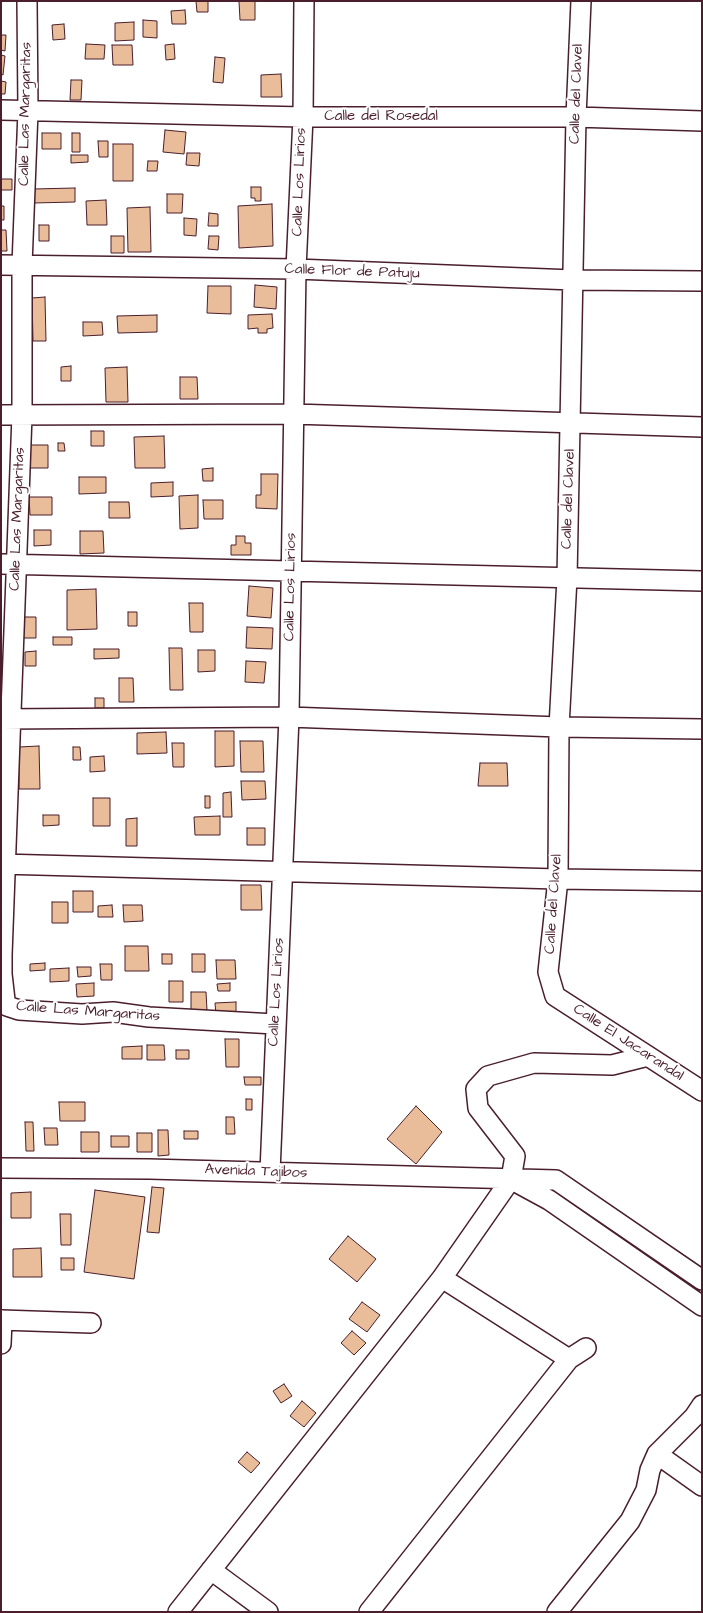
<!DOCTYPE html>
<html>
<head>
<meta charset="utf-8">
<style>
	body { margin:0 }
	#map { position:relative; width:703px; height:1613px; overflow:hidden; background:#fff; font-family:"Architects Daughter",sans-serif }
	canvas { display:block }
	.frame { position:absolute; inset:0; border:2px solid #4a1f2b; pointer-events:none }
</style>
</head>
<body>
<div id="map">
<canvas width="703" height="1613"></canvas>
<div class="frame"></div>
</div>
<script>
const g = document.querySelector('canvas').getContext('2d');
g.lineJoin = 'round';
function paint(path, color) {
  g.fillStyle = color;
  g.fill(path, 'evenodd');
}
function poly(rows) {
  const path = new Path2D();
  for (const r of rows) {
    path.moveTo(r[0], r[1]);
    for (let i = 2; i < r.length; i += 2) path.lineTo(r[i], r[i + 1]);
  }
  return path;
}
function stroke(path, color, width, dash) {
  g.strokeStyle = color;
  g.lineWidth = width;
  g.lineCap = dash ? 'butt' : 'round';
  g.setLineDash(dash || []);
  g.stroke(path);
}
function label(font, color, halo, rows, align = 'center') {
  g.font = font + ' "Architects Daughter",sans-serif';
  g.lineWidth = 4;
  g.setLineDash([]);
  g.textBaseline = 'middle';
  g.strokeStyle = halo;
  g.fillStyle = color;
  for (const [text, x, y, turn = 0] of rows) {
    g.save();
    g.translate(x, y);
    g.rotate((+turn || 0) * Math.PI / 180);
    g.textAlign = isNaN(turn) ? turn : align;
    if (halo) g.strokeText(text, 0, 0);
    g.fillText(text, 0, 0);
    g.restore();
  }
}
const building = poly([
	[196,1,208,1,208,12,197,12,196,1],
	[239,1,255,1,255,20,240,20,239,1],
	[185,10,186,24,172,24,171,11,185,10],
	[143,20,157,21,157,38,143,37,143,20],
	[134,22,134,40,115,41,115,23,134,22],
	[64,24,65,39,53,40,52,25,64,24],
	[1,35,6,35,5,51,1,50,1,35],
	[86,44,105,45,104,59,85,59,86,44],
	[174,44,175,59,166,60,165,45,174,44],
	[112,45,132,45,133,65,113,65,112,45],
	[1,55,5,56,3,75,1,74,1,55],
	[215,57,225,58,223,83,213,82,215,57],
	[281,74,282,97,261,97,261,75,281,74],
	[71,80,82,80,81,100,70,100,71,80],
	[1,81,6,82,5,94,1,94,1,81],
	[165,130,186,132,184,154,163,152,165,130],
	[42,133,61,133,61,149,42,149,42,133],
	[72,133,80,133,80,152,72,152,72,133],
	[98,141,108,141,108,157,99,157,98,141],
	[113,144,133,144,133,181,113,181,113,144],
	[187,153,200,153,199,166,186,165,187,153],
	[71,155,88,155,88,162,71,163,71,155],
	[148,161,158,161,157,171,147,171,148,161],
	[1,179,12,179,12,190,1,190,1,179],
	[251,187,261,187,261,201,255,201,255,198,251,198,251,187],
	[75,188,75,202,33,203,33,189,75,188],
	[167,194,183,194,182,213,167,213,167,194],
	[106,200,107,225,87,225,86,201,106,200],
	[272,204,273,246,239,248,238,206,272,204],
	[1,206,4,206,4,220,1,220,1,206],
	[150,207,151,252,128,252,127,208,150,207],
	[209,213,218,214,218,226,208,226,209,213],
	[184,218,197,219,196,236,184,235,184,218],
	[39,225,49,225,49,241,39,241,39,225],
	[1,230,6,230,7,251,1,251,1,230],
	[111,236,124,236,124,253,111,253,111,236],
	[209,236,219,236,218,250,208,249,209,236],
	[255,285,277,287,276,309,254,307,255,285],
	[208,286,231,286,231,314,207,313,208,286],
	[45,297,46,341,33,341,32,298,45,297],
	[272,314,273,328,267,329,267,333,258,333,258,328,248,329,248,315,272,314],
	[157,315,157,332,118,333,117,316,157,315],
	[83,322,102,322,103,335,83,336,83,322],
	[71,366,71,381,61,381,61,367,71,366],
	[127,367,128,402,106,402,105,368,127,367],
	[180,377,197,377,198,399,180,399,180,377],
	[91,431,104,431,104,446,91,446,91,431],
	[164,436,165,468,135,468,134,437,164,436],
	[58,443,64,443,65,451,58,451,58,443],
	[30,445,48,445,48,468,30,468,30,445],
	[213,468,213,481,203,481,202,469,213,468],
	[261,474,278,474,277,509,256,508,256,495,261,495,261,474],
	[79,477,106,477,106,493,79,494,79,477],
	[173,482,173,496,151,497,151,483,173,482],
	[198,495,198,528,180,529,179,496,198,495],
	[29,497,52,497,52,515,30,515,29,497],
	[203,500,223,500,223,519,204,519,203,500],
	[109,502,129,502,130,518,109,518,109,502],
	[34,530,51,530,51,545,34,546,34,530],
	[80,531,103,531,104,553,80,554,80,531],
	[236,536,245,536,245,543,251,543,251,555,231,555,231,545,236,545,236,536],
	[249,586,273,588,271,618,247,616,249,586],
	[96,589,97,629,67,630,67,590,96,589],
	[189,603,203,603,203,632,190,632,189,603],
	[128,612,137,612,137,626,128,626,128,612],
	[21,617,36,617,36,638,21,638,21,617],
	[247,627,273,628,272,649,246,648,247,627],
	[53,637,72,637,72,645,53,645,53,637],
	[169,648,182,648,183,690,170,690,169,648],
	[94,649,119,649,119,658,94,659,94,649],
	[198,650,215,650,215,671,198,672,198,650],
	[36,651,36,666,25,666,25,652,36,651],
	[246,661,266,662,264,683,245,682,246,661],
	[119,678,133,678,134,702,119,702,119,678],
	[95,698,104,698,104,708,95,708,95,698],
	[215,731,234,731,234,766,215,767,215,731],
	[166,732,167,753,137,754,137,733,166,732],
	[240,741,263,741,264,772,241,772,240,741],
	[172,743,184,743,184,767,173,767,172,743],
	[39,746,40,789,19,789,19,747,39,746],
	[73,747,80,747,81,760,73,760,73,747],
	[104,756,105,771,90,772,90,757,104,756],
	[480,763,507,763,508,786,478,786,480,763],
	[241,781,265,781,266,799,242,800,241,781],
	[231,792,232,817,223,817,223,793,231,792],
	[205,796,210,796,210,808,205,808,205,796],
	[93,798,110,798,110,826,93,826,93,798],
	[43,815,59,815,59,825,43,826,43,815],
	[220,816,220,835,195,835,194,817,220,816],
	[137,818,137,846,126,846,126,819,137,818],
	[247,828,265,828,265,845,247,845,247,828],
	[241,885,261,885,262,910,241,910,241,885],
	[73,891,93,891,93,912,73,912,73,891],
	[52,902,68,902,68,923,52,923,52,902],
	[112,905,113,917,98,917,98,906,112,905],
	[123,905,142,905,143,921,124,922,123,905],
	[125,946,148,946,149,971,125,971,125,946],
	[162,954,172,954,172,964,162,964,162,954],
	[192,954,205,954,205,972,192,972,192,954],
	[216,960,235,960,236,979,217,979,216,960],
	[45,963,45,970,30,971,30,964,45,963],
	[100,964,112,964,112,980,101,980,100,964],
	[77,967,91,967,91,976,78,977,77,967],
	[69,968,69,981,50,982,50,969,69,968],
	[169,981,183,981,183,1002,169,1002,169,981],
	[94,983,94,996,77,997,76,984,94,983],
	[230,983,230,991,218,991,217,984,230,983],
	[191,992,206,992,207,1010,191,1010,191,992],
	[236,1002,236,1015,216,1015,215,1003,236,1002],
	[225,1039,239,1039,239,1067,226,1067,225,1039],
	[147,1045,164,1045,165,1060,147,1060,147,1045],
	[142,1046,142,1059,122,1059,122,1047,142,1046],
	[176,1050,189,1050,189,1059,176,1059,176,1050],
	[244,1077,261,1077,261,1085,245,1085,244,1077],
	[246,1099,252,1099,252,1110,246,1110,246,1099],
	[59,1102,85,1102,85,1121,60,1121,59,1102],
	[416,1106,442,1132,416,1164,387,1139,416,1106],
	[226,1117,234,1117,235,1134,226,1134,226,1117],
	[25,1122,33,1122,34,1151,26,1151,25,1122],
	[44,1128,57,1128,58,1145,45,1145,44,1128],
	[158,1130,168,1130,169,1155,158,1156,158,1130],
	[184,1131,198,1131,198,1139,184,1139,184,1131],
	[81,1132,99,1132,99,1152,81,1152,81,1132],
	[137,1133,152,1133,152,1152,137,1152,137,1133],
	[111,1136,129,1136,129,1147,111,1147,111,1136],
	[152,1187,164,1188,159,1233,147,1232,152,1187],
	[95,1190,145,1197,134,1279,84,1272,95,1190],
	[31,1192,31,1218,11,1218,11,1193,31,1192],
	[60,1214,71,1214,71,1245,61,1245,60,1214],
	[348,1236,376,1259,357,1282,329,1259,348,1236],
	[41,1248,42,1277,13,1277,13,1249,41,1248],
	[61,1258,74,1258,74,1270,61,1270,61,1258],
	[362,1302,380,1315,367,1332,349,1319,362,1302],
	[352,1331,366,1343,354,1355,341,1343,352,1331],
	[284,1384,292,1396,281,1403,273,1391,284,1384],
	[302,1401,316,1413,304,1427,290,1416,302,1401],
	[247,1452,260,1463,251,1473,238,1462,247,1452]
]);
paint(building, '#eabd9a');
stroke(building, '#4a1f2b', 1);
const minor = poly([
	[27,1,28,111,22,265,22,415,2,955,2,974,5,1000,7,1006,19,1010,82,1014,113,1012,149,1017,275,1024],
	[581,1,576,117,567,578,559,727,558,879,548,972,555,996,702,1091],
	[1,110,303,117,576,117,702,121],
	[1,265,296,269,573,280,702,281],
	[1,415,294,414,702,427],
	[1,564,702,581],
	[1,719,289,717,559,727,702,729],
	[1,864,558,879,702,881],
	[1,1168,149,1169,556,1180,702,1280],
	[270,1172,289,717,296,269,303,117,304,1],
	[514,1181,549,1200,702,1306],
	[442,1278,569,1359,586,1348],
	[1,1320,91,1323],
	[1,1344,2,1320],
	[657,1454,702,1486],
	[211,1570,268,1612],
	[178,1612,442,1278,511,1179,515,1156,478,1108,476,1089,488,1076,534,1063,612,1065,648,1056],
	[369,1612,569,1359],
	[557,1612,630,1521,646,1490,650,1470,657,1454,694,1417,702,1405]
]);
stroke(minor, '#4a1f2b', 22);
stroke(minor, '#fff', 19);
label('15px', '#4a1f2b', '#fff', [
	["Calle del Clavel",577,94,-88],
	["Calle Las Margaritas",26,114,-89],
	["Calle del Rosedal",381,117],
	["Calle Los Lirios",300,182,-88],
	["Calle Flor de Patuju",352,272,2],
	["Calle del Clavel",569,499,-88],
	["Calle Las Margaritas",18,519,-88],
	["Calle Los Lirios",291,587,-89],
	["Calle del Clavel",554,904,-86],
	["Calle Los Lirios",277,992,-87],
	["Calle Las Margaritas",88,1012,4],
	["Calle El Jacarandal",628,1043,33],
	["Avenida Tajibos",256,1172,2]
]);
</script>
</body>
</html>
